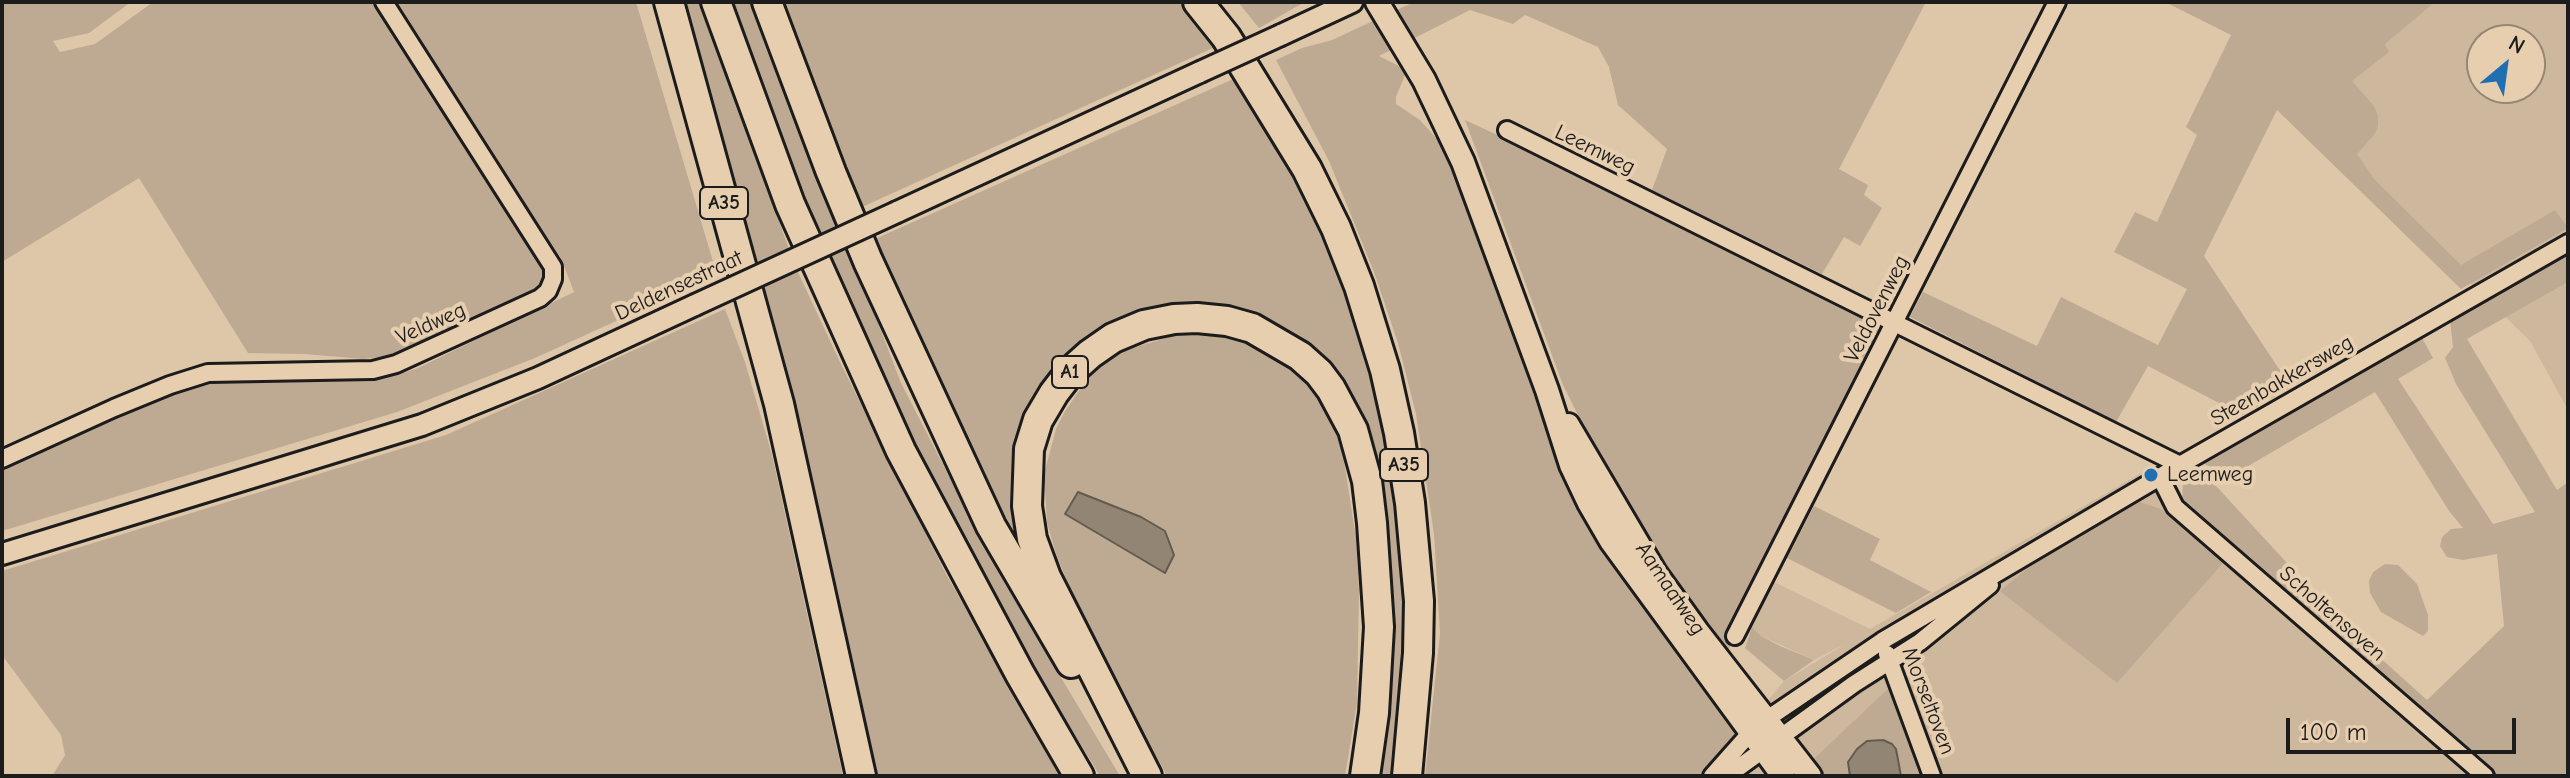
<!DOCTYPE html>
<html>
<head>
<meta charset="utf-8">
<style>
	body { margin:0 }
	#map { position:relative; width:2570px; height:778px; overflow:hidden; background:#dec7a9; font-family:"Comic Neue",sans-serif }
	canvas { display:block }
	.frame { position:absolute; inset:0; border:4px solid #1c1c1c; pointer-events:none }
	.north { position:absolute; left:2466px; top:24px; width:80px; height:80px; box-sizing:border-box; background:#e6ceaf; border:2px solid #958774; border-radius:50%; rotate:29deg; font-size:22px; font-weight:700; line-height:32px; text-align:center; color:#1c1c1c }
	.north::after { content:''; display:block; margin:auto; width:28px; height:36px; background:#1f6fb2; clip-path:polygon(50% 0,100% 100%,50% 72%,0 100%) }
	.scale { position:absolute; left:2286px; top:718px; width:230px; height:36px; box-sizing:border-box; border:4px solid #1c1c1c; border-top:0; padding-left:10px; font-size:24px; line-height:28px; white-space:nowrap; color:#1c1c1c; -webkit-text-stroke:6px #e6ceaf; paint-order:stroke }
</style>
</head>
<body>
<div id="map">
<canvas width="2570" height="778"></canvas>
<div class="frame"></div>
<div class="north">N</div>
<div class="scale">100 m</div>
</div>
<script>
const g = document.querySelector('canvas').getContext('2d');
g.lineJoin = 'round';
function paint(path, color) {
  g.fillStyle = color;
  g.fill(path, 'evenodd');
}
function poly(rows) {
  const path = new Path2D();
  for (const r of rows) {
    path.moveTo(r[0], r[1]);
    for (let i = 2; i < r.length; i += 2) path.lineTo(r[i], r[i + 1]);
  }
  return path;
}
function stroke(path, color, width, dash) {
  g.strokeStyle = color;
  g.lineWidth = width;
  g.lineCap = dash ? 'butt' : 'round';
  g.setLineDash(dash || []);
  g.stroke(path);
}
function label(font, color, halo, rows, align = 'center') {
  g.font = font + ' "Comic Neue",sans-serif';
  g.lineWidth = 8;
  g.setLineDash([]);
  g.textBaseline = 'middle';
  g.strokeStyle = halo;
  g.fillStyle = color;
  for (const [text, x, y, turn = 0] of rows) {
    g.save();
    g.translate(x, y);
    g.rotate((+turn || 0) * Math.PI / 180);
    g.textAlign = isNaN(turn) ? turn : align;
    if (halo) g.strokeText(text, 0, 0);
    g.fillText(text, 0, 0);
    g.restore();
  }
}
paint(poly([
	[2419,2,2568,2,2568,410,2530,341,2341,157,2333,81],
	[2482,40,2530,40,2530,88,2482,88],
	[2150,468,2507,776,1701,776,1726,751,1784,681,1845,644,1814,660,1761,636,1752,627,1774,582,1870,629]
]), '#ceb89d');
paint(poly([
	[2,2,131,2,89,33,53,41,60,52,95,44,153,2,375,2,545,265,547,274,544,281,532,293,424,344,381,357,363,359,304,354,248,353,139,178,2,262],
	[395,2,636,2,717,275,535,358,397,412,2,531,2,469,142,404,185,388,223,381,374,379,397,375,418,368,574,292,561,258,466,116],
	[678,2,699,2,796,268,839,360,947,576,1062,776,873,776],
	[732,2,750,2,767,51,833,208,847,252,868,297,901,383,1002,579,1120,776,1100,776,958,542,818,237],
	[782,2,1187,2,1224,43,862,207],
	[1238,2,1305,2,1259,28],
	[1414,2,1926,2,1839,169,1868,185,1864,195,1882,208,1860,246,1844,237,1822,274,1652,190,1667,149,1618,105,1609,67,1598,47,1525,15,1513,24,1470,10,1379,56,1407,70,1396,97,1396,104,1420,120,1444,147,1542,418,1590,439,1563,385,1465,120,1703,230,1887,323,1780,532,1711,690,1734,724,1734,736,1726,752,1701,776,1425,776,1440,633,1434,534,1416,414,1398,343,1374,272,1329,161,1276,60,1302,48,1332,40],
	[2165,2,2435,2,2385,44,2389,52,2352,81,2374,106,2378,116,2378,126,2374,135,2357,154,2374,179,2461,265,2555,210,2568,228,2461,289,2277,110,2204,256,2291,387,2242,415,2148,366,2116,422,1910,317,1923,292,2037,346,2061,297,2158,345,2187,289,2114,252,2135,212,2157,222,2197,135,2186,127,2231,35],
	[1240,76,1307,183,1340,272,1385,418,1400,513,1406,644,1405,678,1390,776,1370,776,1370,463,1281,333,1122,319,1100,330,1078,348,1024,423,1015,462,1016,503,1033,576,875,239],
	[2568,249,2568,282,2467,339,2557,490,2568,482,2568,776,2496,776,2189,511,2182,501,2183,483,2188,469,2217,487,2346,627,2427,700,2504,626,2497,554,2463,560,2447,557,2440,546,2442,537,2451,529,2463,528,2449,511,2375,392,2231,476,2200,462,2421,336,2433,358,2398,379,2493,524,2535,512,2456,384,2445,358,2453,347,2450,319],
	[725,309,745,362,772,455,843,776,52,776,65,755,61,735,2,655,2,571,446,435],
	[1183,333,1206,333,1242,340,1268,352,1293,368,1311,389,1330,416,1342,448,1356,538,1359,590,1357,703,1345,776,1167,776,1090,635,1057,557,1047,523,1044,474,1056,429,1064,413,1086,380,1101,363,1122,351],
	[1078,492,1141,517,1066,514],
	[2140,502,2161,509,2223,563,2117,683,2000,591,2060,541,2124,505],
	[1814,506,1880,539,1870,560,1931,592,1896,613,1787,558],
	[2385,564,2398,565,2417,584,2428,615,2428,631,2423,636,2381,612,2370,593,2369,581,2373,572],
	[1752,627,1761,636,1780,646,1814,660,1784,681,1745,648],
	[1893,684,1926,776,1795,776,1799,773]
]), '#beaa92');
const water = poly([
	[1078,492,1141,517,1165,531,1174,555,1165,573,1065,514,1078,492],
	[1883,740,1892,744,1896,749,1901,776,1850,776,1848,762,1857,749,1867,741,1883,740]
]);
paint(water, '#938573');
stroke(water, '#635b50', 2);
const minor = poly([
	[1507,130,2180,465],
	[2,459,114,408,170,385,208,373,373,370,396,364,540,298,548,291,553,279,553,267,384,2],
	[2160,477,2175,507,2485,776],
	[1735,636,2057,2],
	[1887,654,1932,776],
	[1712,776,1751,732,1767,719,1882,641,2180,465,2568,243],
	[1727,776,1854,684,1920,642,1990,585]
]);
const tertiary = poly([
	[1281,35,1352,2],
	[897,212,1200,72],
	[2,554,422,425,538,378,695,305]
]);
const secondary = poly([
	[1377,2,1424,80,1463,162,1547,390,1571,465,1589,503,1611,541,1783,776],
	[1568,425,1656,574,1697,631,1810,776]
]);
const motorway = poly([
	[669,2,779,404,861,776],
	[716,2,790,204,901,451,1020,674,1079,776],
	[767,2,831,172,868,261,991,526,1071,663],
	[1198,2,1226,37,1307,169,1336,228,1359,286,1385,370,1399,433,1410,503,1419,601,1418,653,1407,776],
	[1147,776,1046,577,1032,539,1027,506,1029,449,1038,420,1054,393,1071,371,1090,354,1113,338,1144,325,1174,319,1197,318,1227,321,1252,328,1300,356,1319,373,1331,389,1353,430,1367,481,1372,523,1379,627,1374,713,1365,776]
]);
stroke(minor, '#1c1c1c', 22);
stroke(tertiary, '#1c1c1c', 26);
stroke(secondary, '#1c1c1c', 28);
stroke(motorway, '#1c1c1c', 34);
stroke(minor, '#e6ceaf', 16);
stroke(tertiary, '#e6ceaf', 20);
stroke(secondary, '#e6ceaf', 22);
stroke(motorway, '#e6ceaf', 28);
const tertiaryBridge = poly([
	[1200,72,1281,35],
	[695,305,897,212]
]);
stroke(tertiaryBridge, '#1c1c1c', 26, []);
stroke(tertiaryBridge, '#e6ceaf', 20);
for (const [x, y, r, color] of [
	[2151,475,8,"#1f6fb2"]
]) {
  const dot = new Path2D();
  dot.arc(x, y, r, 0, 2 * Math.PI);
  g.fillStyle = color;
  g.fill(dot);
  stroke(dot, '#e6ceaf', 3);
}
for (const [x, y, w] of [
	[724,203,48],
	[1070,372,36],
	[1404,465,48]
]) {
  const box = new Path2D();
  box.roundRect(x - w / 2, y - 16, w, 32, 6);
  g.fillStyle = '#e6ceaf';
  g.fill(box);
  stroke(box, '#1c1c1c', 2);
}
label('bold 20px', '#1c1c1c', null, [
	["A35",724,203],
	["A1",1070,372],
	["A35",1404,465]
]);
label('22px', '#1c1c1c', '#e6ceaf', [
	["Leemweg",1595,150,26],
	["Deldensestraat",679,286,-25],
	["Veldovenweg",1877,309,-63],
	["Veldweg",431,324,-24],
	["Steenbakkersweg",2282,381,-30],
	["Aamaatweg",1670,589,56],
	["Scholtensoven",2332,614,41],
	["Morseltoven",1928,701,69]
]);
label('22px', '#1c1c1c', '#e6ceaf', [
	["Leemweg",2167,475]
], 'left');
</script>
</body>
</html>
